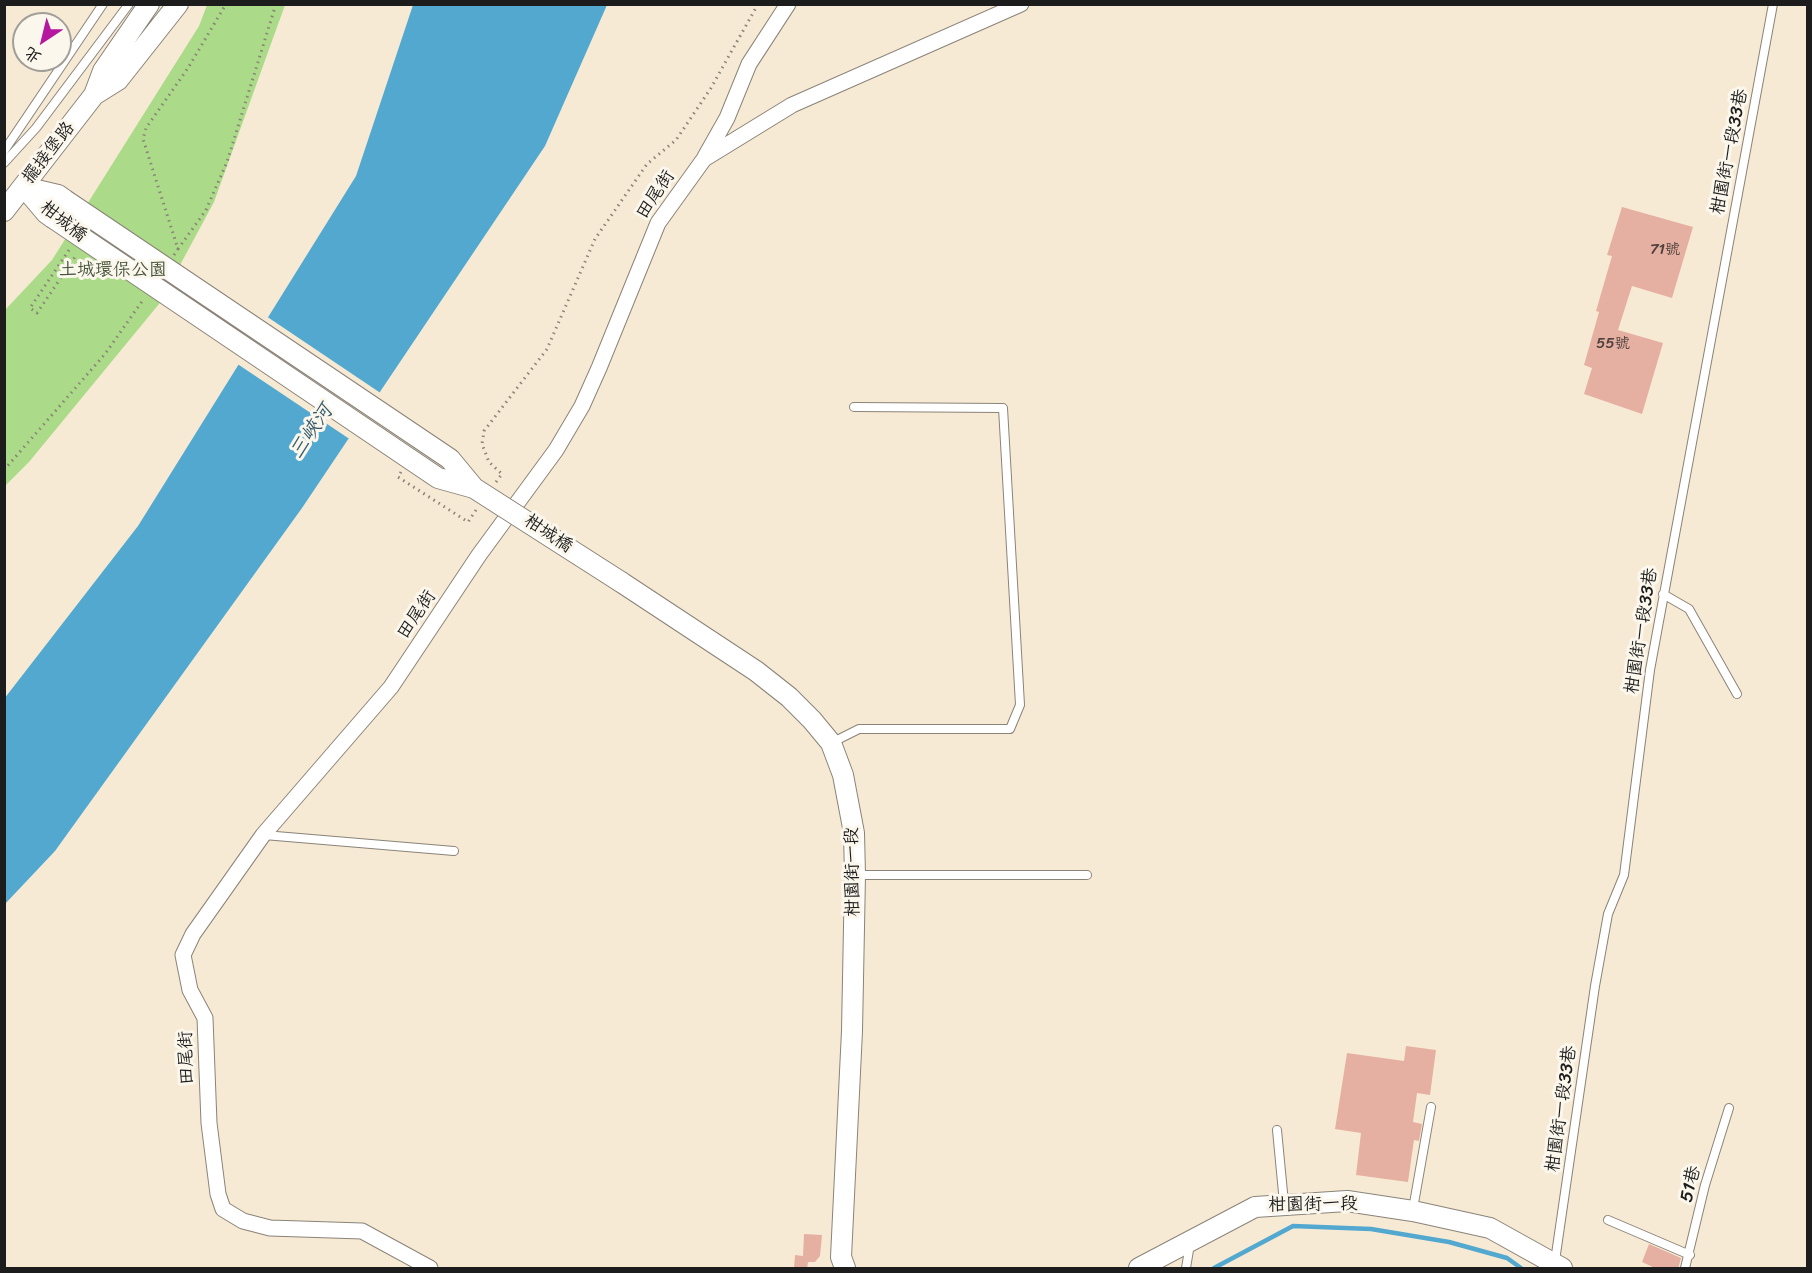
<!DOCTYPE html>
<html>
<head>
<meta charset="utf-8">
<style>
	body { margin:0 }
	#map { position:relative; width:1812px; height:1273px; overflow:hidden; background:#f7ead5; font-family:Sriracha,"LXGW WenKai TC",sans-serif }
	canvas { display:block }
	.frame { position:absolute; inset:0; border:6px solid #1c1c1c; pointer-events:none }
	.north { position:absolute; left:12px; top:12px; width:60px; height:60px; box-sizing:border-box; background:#fbf7ec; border:2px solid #a29f99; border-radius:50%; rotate:215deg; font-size:16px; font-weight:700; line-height:24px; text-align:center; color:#1c1c1c }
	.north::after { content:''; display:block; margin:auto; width:21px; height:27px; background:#b5179e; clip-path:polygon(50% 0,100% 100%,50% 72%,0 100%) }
</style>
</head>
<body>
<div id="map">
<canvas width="1812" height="1273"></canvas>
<div class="frame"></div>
<div class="north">北</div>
</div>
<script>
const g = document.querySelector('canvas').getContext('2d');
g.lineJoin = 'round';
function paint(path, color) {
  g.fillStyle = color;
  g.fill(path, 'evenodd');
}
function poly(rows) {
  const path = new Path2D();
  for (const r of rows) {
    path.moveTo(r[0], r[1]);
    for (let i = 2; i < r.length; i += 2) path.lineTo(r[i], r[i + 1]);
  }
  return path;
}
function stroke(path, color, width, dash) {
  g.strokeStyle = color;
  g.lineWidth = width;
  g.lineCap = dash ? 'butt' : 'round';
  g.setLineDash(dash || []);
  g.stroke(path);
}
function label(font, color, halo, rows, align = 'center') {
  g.font = font + ' Sriracha,"LXGW WenKai TC",sans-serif';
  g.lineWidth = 6;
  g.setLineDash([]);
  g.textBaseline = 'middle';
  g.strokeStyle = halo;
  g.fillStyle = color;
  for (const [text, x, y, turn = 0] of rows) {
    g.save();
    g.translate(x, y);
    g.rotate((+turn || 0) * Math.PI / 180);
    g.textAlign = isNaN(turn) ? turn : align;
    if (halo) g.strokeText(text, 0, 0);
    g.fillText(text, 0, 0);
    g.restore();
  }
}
paint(poly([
	[207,5,285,5,214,202,159,304,29,462,5,486,5,310,52,260,199,26]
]), '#abdb89');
paint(poly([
	[413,5,607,5,545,146,302,508,55,851,5,904,4,699,138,526,356,176]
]), '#52a8cf');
paint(poly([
	[266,316,382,394,351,440,236,363]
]), '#f7ead5');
stroke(poly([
	[1214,1268,1293,1226,1371,1229,1449,1242,1507,1258,1521,1268]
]), '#52a8cf', 4.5);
paint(poly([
	[1622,207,1693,227,1672,298,1632,286,1618,330,1663,343,1642,414,1584,394,1592,368,1584,365,1599,312,1596,311,1612,256,1607,255],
	[1406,1046,1436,1050,1430,1095,1417,1093,1413,1122,1422,1124,1419,1141,1414,1140,1408,1182,1356,1175,1361,1133,1335,1129,1347,1053,1404,1061],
	[804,1234,822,1235,820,1256,815,1262,808,1262,807,1269,794,1269,795,1255,803,1256],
	[1649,1244,1681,1258,1678,1269,1657,1269,1642,1262]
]), '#e5b0a1');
const service = poly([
	[4,151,103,4],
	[4,163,36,128,129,4],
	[1663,594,1689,609,1737,694],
	[831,743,859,729,1010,729,1020,705,1003,408,854,407],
	[264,835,454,851],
	[857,875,1087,875],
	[1277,1130,1284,1203],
	[1413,1209,1431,1107],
	[1608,1220,1690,1255],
	[1555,1261,1595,986,1608,914,1624,875,1650,670,1773,4],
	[1186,1268,1190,1244],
	[1685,1268,1705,1185,1729,1108]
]);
const minor = poly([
	[705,157,727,118,749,64,788,4],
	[430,1268,362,1231,270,1228,243,1221,223,1209,218,1194,209,1123,205,1018,190,990,183,955,193,934,263,835,391,687,479,555,556,450,582,406,599,368,658,223,704,159,792,105,1021,4]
]);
const tertiary = poly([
	[94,95,118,80,178,4],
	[24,187,58,195,65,200],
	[24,187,46,213,53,218],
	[4,211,94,95,103,71,149,4],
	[621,582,756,671,789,697,812,720,831,743,843,775,854,833,855,875,852,1031,841,1257,845,1268],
	[1139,1268,1255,1207,1347,1201,1413,1211,1490,1228,1562,1268]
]);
stroke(service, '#8a8378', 10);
stroke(minor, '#8a8378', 17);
stroke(tertiary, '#8a8378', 22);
stroke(poly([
	[178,249,206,210,227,162,276,4],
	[69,250,30,308,37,313,77,254],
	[174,255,178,249,143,139,146,128,188,68,226,4],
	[4,470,105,354,143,300],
	[401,472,398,477,468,522,476,510],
	[496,482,502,474,489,462,482,444,484,431,547,349,595,239,647,164,676,140,711,88,758,4]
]), '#8a8378', 3, [1.5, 4.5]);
stroke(service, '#fff', 8);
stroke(minor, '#fff', 15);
stroke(tertiary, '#fff', 20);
const tertiaryBridge = poly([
	[65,200,450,459,474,488],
	[53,218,438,478,474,488,621,582]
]);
stroke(tertiaryBridge, '#8a8378', 22, []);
stroke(tertiaryBridge, '#fff', 20);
label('15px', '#4e413d', null, [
	["71號",1665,250],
	["55號",1613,344]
]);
label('18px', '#1c1c1c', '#fbf7ec', [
	["柑園街一段33巷",1730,152,-79],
	["擺接堡路",49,153,-52],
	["田尾街",656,195,-57],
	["柑城橋",63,222,38],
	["柑城橋",548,534,33],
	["田尾街",417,615,-56],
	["柑園街一段33巷",1642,631,-81],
	["柑園街一段",853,872,-91],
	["田尾街",187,1058,-92],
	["柑園街一段33巷",1562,1109,-82],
	["51巷",1691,1184,-76],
	["柑園街一段",1313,1205,-1]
]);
label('18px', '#47553d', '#fbf7ec', [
	["土城環保公園",113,270]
]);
label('italic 20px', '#345b6d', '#fbf7ec', [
	["三峽河",312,432,-56]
]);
</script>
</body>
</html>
